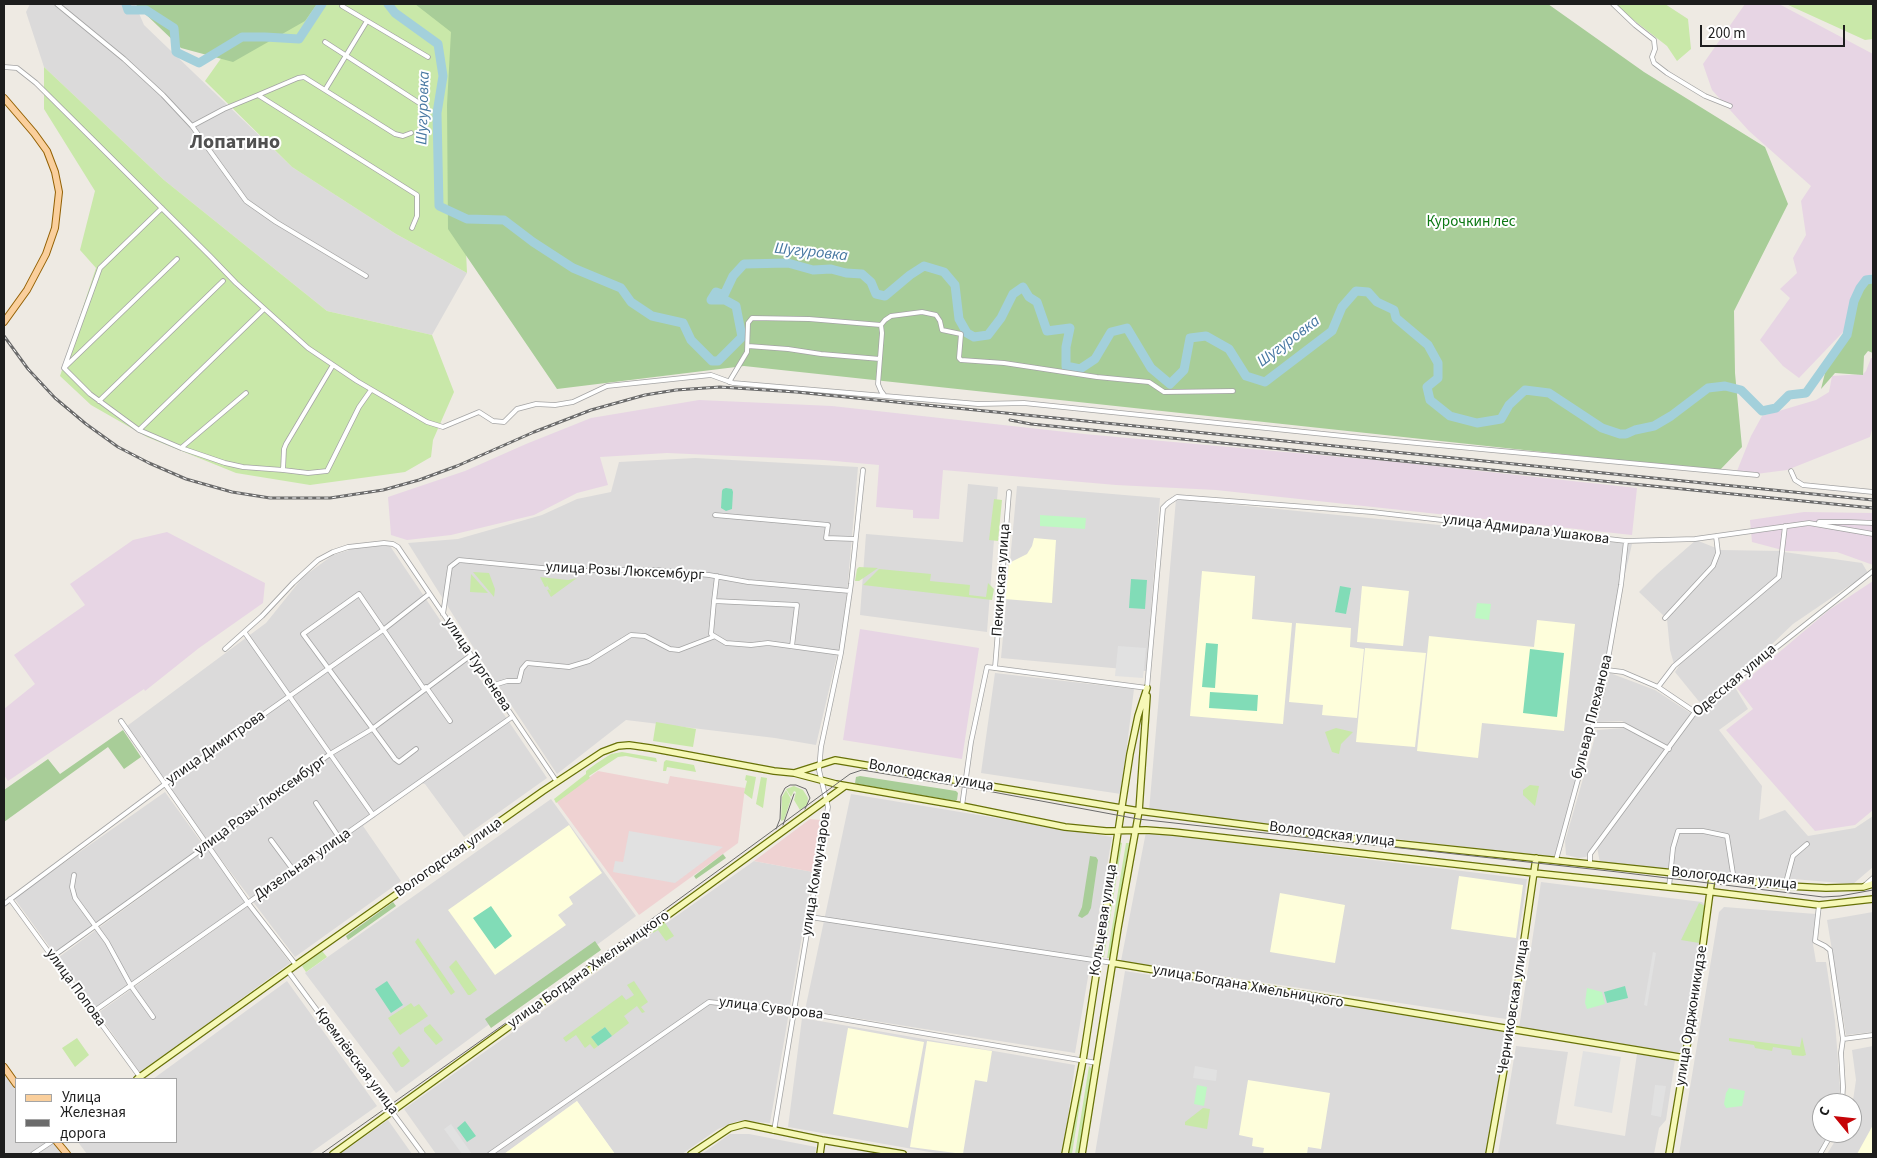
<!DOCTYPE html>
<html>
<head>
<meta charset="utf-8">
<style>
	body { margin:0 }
	#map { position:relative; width:1877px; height:1158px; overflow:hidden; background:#eeeae3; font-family:"Source Sans 3",sans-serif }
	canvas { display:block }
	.frame { position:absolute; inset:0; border:5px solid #1d1d1d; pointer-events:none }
	.legend { position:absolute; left:15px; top:1078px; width:162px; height:65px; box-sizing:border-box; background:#fff; border:1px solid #a5a5a5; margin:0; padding:6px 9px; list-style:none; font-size:15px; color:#1d1d1d }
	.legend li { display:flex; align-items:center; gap:10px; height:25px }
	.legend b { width:25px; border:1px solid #a5a5a5 }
	.north { position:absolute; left:1812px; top:1093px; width:50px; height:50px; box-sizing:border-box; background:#fff; border:1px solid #a5a5a5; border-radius:50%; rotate:298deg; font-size:14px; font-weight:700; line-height:20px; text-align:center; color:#1d1d1d }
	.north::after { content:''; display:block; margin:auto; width:18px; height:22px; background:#c60408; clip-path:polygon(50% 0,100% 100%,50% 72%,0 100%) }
	.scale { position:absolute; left:1700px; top:25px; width:145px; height:22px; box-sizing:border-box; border:2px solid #1d1d1d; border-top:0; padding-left:6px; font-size:15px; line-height:18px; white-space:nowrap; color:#1d1d1d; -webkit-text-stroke:4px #fff; paint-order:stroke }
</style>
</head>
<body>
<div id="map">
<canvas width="1877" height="1158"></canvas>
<div class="frame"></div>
<ul class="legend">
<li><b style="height:6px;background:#facf9c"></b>Улица</li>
<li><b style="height:6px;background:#6b6b6b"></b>Железная дорога</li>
</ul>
<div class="north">С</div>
<div class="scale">200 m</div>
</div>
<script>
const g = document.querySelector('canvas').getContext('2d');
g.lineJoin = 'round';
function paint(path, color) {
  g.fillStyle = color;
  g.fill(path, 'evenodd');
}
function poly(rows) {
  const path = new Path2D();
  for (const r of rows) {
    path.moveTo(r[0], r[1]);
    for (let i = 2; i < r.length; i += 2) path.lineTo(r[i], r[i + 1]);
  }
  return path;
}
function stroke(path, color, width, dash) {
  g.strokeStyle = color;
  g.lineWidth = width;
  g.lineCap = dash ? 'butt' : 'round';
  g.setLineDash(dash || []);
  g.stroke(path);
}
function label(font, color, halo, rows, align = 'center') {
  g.font = font + ' "Source Sans 3",sans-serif';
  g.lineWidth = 4;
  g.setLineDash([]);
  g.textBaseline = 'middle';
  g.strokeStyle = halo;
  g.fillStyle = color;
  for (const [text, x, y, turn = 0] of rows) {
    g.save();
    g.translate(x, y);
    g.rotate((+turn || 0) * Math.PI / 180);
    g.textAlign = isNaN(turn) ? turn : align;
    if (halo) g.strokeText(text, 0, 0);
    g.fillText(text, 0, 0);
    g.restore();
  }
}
paint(poly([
	[30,4,135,4,144,25,292,167,396,234,467,273,432,335,327,311,164,180,44,67,26,12],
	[696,458,858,467,847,593,839,647,816,745,775,738,626,720,557,774,482,661,408,543,458,539,542,515,577,499,611,492,619,462],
	[968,484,998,487,987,632,860,615,866,534,963,542],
	[1017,486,1160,498,1146,671,1001,658],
	[1176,499,1632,544,1580,768,1555,857,1149,811],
	[1696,540,1716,548,1712,565,1665,617,1639,592,1657,574],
	[362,546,390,546,547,778,464,837,425,784,421,783,363,826,401,881,295,957,210,845,127,726,266,623,303,577,333,555],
	[1720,550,1781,551,1778,577,1674,664,1670,650,1667,619,1715,563],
	[1784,552,1862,563,1868,573,1793,624,1748,667,1701,704,1675,672,1682,661,1780,578],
	[995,673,1134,689,1121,794,981,773],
	[1610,673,1655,690,1692,714,1667,746,1622,721,1597,722],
	[1733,684,1748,709,1719,730,1762,786,1759,820,1785,810,1808,836,1855,828,1873,816,1873,867,1853,884,1600,863,1597,847,1696,713],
	[1624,728,1640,734,1666,750,1586,857,1579,858,1566,855,1565,841,1597,730],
	[165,792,204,846,54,953,14,898],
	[851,794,1112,837,1075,1053,805,1010],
	[551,799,636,916,396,1093,305,973],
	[1146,832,1527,879,1506,1019,1121,961],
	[208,848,245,903,95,1009,59,957],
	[754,861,813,872,770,1123,738,1121,718,1129,682,1154,615,1154,577,1101,504,1154,436,1154,404,1109],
	[1541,882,1702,902,1704,904,1705,910,1682,1049,1677,1054,1519,1028],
	[248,906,290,963,140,1073,98,1013],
	[1724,907,1816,914,1813,944,1816,962,1826,962,1835,1021,1840,1088,1839,1103,1822,1103,1822,1133,1829,1133,1817,1154,1679,1154,1719,912],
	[1873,912,1873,1032,1846,1035,1827,920],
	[1125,971,1509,1032,1486,1154,1095,1154],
	[287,981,377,1106,309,1154,87,1154,78,1142,176,1142,176,1079,153,1079],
	[802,1018,1075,1065,1063,1154,941,1154,788,1127],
	[1516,1046,1568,1052,1556,1124,1625,1136,1637,1054,1675,1060,1666,1120,1659,1128,1654,1154,1498,1154],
	[1873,1046,1873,1154,1827,1154,1840,1133,1852,1133,1852,1107,1856,1080,1852,1050],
	[4,1073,16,1090,16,1142,53,1142,62,1154,4,1154],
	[388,1120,412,1154,340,1154],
	[730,1134,749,1134,816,1147,815,1154,702,1154]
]), '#dbdada');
paint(poly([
	[598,771,668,784,670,776,745,788,738,843,639,915,556,801],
	[810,819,821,820,813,872,754,861]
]), '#efd2d2');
paint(poly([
	[1745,4,1779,4,1873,54,1873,273,1861,280,1851,299,1844,331,1799,378,1783,366,1760,340,1790,298,1780,289,1797,273,1793,258,1806,235,1801,201,1811,186,1749,131,1712,90,1703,64],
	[1871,358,1873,358,1873,426,1870,437,1787,470,1756,474,1737,471,1751,436,1762,416,1816,400,1829,392,1832,376,1863,374,1866,371],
	[699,400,832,406,1084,434,1397,462,1637,488,1632,535,1216,490,1116,485,943,470,939,519,913,518,913,510,876,507,879,465,824,460,667,453,600,457,608,485,577,493,534,515,451,535,407,540,391,535,388,497,465,471,526,444,591,418],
	[1804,512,1873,513,1873,565,1837,552,1786,551,1752,542,1750,520],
	[167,532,265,583,263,603,199,648,145,691,144,689,8,781,4,775,4,709,35,684,14,655,85,605,70,584,133,540],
	[1873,581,1873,810,1855,825,1815,831,1726,730,1753,709,1737,688,1829,610],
	[860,629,979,648,962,759,843,740]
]), '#e7d5e4');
paint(poly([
	[1034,538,1056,540,1052,603,1005,599,1009,563,1027,554,1032,546],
	[1202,571,1255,576,1252,619,1292,623,1283,724,1190,716],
	[1362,586,1409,591,1403,646,1357,642],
	[1537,620,1575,624,1564,731,1482,723,1478,758,1417,751,1429,636,1534,647],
	[1296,623,1351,628,1350,647,1364,649,1357,718,1322,715,1323,705,1289,702],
	[1365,648,1426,653,1415,747,1356,742],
	[569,825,602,873,569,897,573,904,558,915,566,925,495,975,448,910],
	[1459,876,1523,885,1516,938,1451,929],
	[1280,893,1345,905,1335,963,1270,952],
	[848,1028,924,1042,908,1128,833,1114],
	[927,1041,992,1051,987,1082,975,1080,963,1154,910,1147],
	[1248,1080,1330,1093,1321,1149,1308,1147,1307,1154,1263,1154,1264,1148,1252,1146,1253,1138,1239,1135],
	[577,1101,615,1154,504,1154],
	[1873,1125,1873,1154,1857,1154]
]), '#fefedb');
paint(poly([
	[306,4,423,4,456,32,467,273,396,234,292,167,205,81,227,50],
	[1613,4,1665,4,1688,19,1691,49,1677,61,1667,46],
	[1786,4,1873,4,1873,39,1865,40],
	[44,67,164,180,327,311,432,335,454,392,433,440,431,457,405,472,310,485,236,473,147,437,91,405,60,376,96,268,80,250,95,191,44,109],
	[994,499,1002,500,998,541,989,540],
	[859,567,878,568,859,581,855,581,857,569],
	[879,569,931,574,930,581,970,585,969,595,986,597,988,583,994,589,992,600,863,585],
	[473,572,489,573,495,589,494,597],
	[471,574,488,593,470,592],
	[540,577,568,580,577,578,551,597,547,590,550,589,551,593,545,580,548,586,545,587],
	[656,722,696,729,693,747,653,741],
	[1336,728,1353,732,1341,744,1339,754,1332,752,1325,732],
	[622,752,656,758,657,762,626,756,618,757,589,776,590,778,556,803,554,799,586,774,586,771,597,763,611,754],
	[666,760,694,765,696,772,667,767,666,771,663,771,664,762],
	[746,775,756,777,752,799,744,793,747,781,745,780],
	[761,777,767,778,763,808,756,804],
	[1530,785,1539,786,1535,806,1523,795,1523,790],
	[794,786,803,790,808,798,807,805,800,810,794,800,796,792,794,791,791,797,786,789],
	[786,790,791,799,784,820,781,821,782,797],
	[1119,842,1122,843,1104,957,1100,957],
	[1126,843,1129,843,1111,958,1107,958],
	[1699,903,1705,906,1699,943,1681,940],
	[662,922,665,923,674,936,666,941,658,930,653,933,653,928],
	[418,938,455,992,451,995,415,942],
	[322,951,327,957,306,972,302,966],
	[456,960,477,990,470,995,468,995,449,967],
	[634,981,648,1002,641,1007,645,1012,642,1013,637,1006,624,1016,629,1023,612,1036,605,1027,591,1037,598,1046,594,1049,590,1044,585,1048,576,1035,566,1042,563,1038,622,995,626,1000,634,995,627,985],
	[411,1003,414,1007,419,1004,428,1016,400,1035,388,1018],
	[430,1024,442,1038,443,1040,436,1045,424,1031,424,1028],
	[1802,1037,1806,1055,1803,1056,1792,1055,1791,1050,1773,1047,1772,1051,1755,1048,1754,1045,1729,1041,1729,1038,1800,1047],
	[77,1038,89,1055,75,1067,62,1048],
	[399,1046,410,1061,403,1067,401,1067,392,1053],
	[1086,1065,1072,1154,1069,1154,1082,1068],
	[1089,1066,1092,1069,1079,1154,1075,1154],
	[1203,1108,1210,1109,1207,1129,1185,1125,1185,1122]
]), '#c9e8a9');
paint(poly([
	[135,4,317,4,305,21,233,62,181,48],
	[415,4,1548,4,1644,72,1765,147,1788,204,1734,311,1735,373,1742,447,1719,471,744,366,557,389,448,229,447,105,451,32],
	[1873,276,1873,353,1868,351,1864,356,1863,375,1835,373,1821,389,1828,361,1852,329,1848,315,1865,284],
	[123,730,141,757,124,769,108,747,4,822,4,790,48,759,60,774],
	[860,776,956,791,958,793,957,800,955,801,857,784,855,783,856,777],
	[723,854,726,858,696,879,694,876],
	[1090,856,1096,857,1098,860,1091,908,1088,914,1082,918,1078,916,1082,907],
	[393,902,396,906,348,940,346,936],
	[595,941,601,950,491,1028,485,1019]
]), '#a8cd98');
paint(poly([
	[1040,515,1086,518,1085,529,1040,526],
	[1477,603,1491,604,1489,620,1475,618],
	[1587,988,1602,992,1605,1004,1587,1009,1585,1003],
	[1197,1085,1207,1087,1204,1106,1194,1104],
	[1729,1088,1745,1091,1742,1106,1726,1108,1724,1104,1726,1093]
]), '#bff8c3');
paint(poly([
	[726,488,732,489,733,492,732,509,726,511,721,508,722,491,723,489],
	[1131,579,1147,580,1145,609,1129,608],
	[1340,586,1351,588,1346,614,1335,612],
	[1206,643,1218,644,1215,688,1202,687],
	[1530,649,1564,653,1557,717,1523,713],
	[1210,692,1258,695,1257,711,1209,708],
	[491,906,512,936,495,949,473,918],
	[387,981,403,1005,391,1013,375,989],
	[1625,986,1628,998,1607,1003,1604,992],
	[605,1027,612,1036,598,1046,591,1037],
	[465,1121,476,1136,467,1142,457,1128]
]), '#81dcb7');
paint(poly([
	[1118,646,1146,648,1143,678,1115,676],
	[629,831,723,847,675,883,613,872,615,861,623,862],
	[1653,952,1656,953,1647,1006,1644,1005],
	[1583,1051,1621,1057,1612,1113,1574,1106],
	[1195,1066,1217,1070,1216,1081,1193,1078],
	[1655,1085,1666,1086,1661,1117,1651,1115],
	[451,1124,472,1154,462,1154,444,1129]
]), '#e1e1e1');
stroke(poly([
	[126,4,128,10,146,10,174,28,176,52,199,63,242,37,265,37,299,39,322,4],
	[388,4,395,13,438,44,443,76,437,113,439,206,467,219,504,220,533,242,573,268,621,288,631,302,652,316,683,323,691,340,712,361,718,361,742,337,736,306,725,300,711,300,716,292,724,295,733,276,744,264,788,263,813,270,831,269,846,273,862,274,871,282,876,294,885,296,910,275,924,266,944,272,955,285,959,319,967,333,974,337,988,335,1001,318,1013,294,1023,287,1029,297,1037,302,1047,331,1070,328,1066,347,1066,366,1080,369,1095,359,1111,332,1127,328,1151,368,1170,384,1184,370,1190,338,1206,336,1229,349,1246,376,1265,382,1332,331,1342,307,1356,291,1368,292,1377,302,1394,310,1396,318,1428,345,1438,363,1438,378,1427,387,1430,400,1450,416,1477,423,1501,419,1509,405,1525,390,1549,393,1602,428,1620,434,1626,434,1635,430,1654,426,1671,416,1708,388,1725,386,1741,390,1762,411,1776,408,1789,395,1806,393,1847,335,1854,301,1860,288,1866,280,1873,279]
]), '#a3d0db', 9);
const street = poly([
	[57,4,124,59,163,95,192,126,246,201,276,222,366,276],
	[1613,4,1635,25,1654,40,1655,49,1652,57,1654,63,1667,73,1705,96,1730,106],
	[342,6,428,57],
	[325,42,424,106],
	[4,67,17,68,36,83,210,256,236,283,308,348,357,381,427,422,443,427,479,412,493,421,504,422,517,409,536,404,555,405,573,402,607,386,711,375,733,383,978,404,1024,403,1353,437,1757,475],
	[325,90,367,21],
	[258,95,298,78,304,77,395,134,403,136,411,133],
	[192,126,224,109,258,95,417,195,417,216,412,228],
	[264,309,139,430,181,448,225,463,243,467,283,470],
	[881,325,882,333,878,384,881,391,884,395],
	[748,346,788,349,821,354,880,359],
	[333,365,286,444,284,449,283,470,308,473,327,471,359,407,371,390],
	[66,366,177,259],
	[64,368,100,268,162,208],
	[64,368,90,394,139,430],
	[729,382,747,352,748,323,752,318,809,319,881,325,885,320,891,316,922,312,936,315,940,321,942,330,961,334,959,358,961,360,1004,363,1097,377,1149,382,1164,392,1233,391],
	[99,401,223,281],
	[181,448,246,393],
	[1791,471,1795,480,1803,485,1873,492],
	[715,515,828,525,826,538,855,539],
	[1819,522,1848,522,1873,523],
	[717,576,714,601,797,605,792,646],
	[714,601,711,634,726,643,751,645,768,643,841,653],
	[443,614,450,567,459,560,584,572,589,570,656,570,709,575,748,582,850,591],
	[1665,618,1713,566,1718,553,1716,536],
	[245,633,373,815],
	[225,649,262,616,293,583,318,560,333,552,348,547,384,543,393,544,398,547,557,782],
	[995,668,1009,492],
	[1607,670,1623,672,1658,687,1695,712],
	[491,686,507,681,519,681,522,669,527,663,569,667,589,661,631,635,645,636,670,649,679,650,713,637],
	[426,687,450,721],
	[1658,687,1674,666,1779,577,1785,526],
	[121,721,248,903,296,965],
	[1593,725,1624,725,1669,749],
	[416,749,399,762,395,759,303,634,359,594,424,689],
	[316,803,340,839],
	[962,806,971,742,987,667,1147,688,1163,508,1168,503,1177,497,1372,512,1626,541,1695,539,1809,523,1873,534],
	[271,840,294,871],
	[1556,860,1603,688,1621,585,1626,541],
	[1590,864,1590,854,1695,712,1873,571],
	[74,875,72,887,75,898,107,942,131,986,153,1017],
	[1865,885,1873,878],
	[1785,886,1793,856,1807,844],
	[1669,887,1673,848,1678,831,1703,831,1727,836,1734,880],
	[10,899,140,1077],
	[4,904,165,784,383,630,429,594],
	[1819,905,1815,941,1825,946,1830,950,1843,1039,1841,1053,1843,1087,1842,1103],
	[810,917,1113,963],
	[52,957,208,845,330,754,372,729,470,656],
	[288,971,423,1154],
	[93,1012,512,717],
	[1843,1039,1873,1035],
	[774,1131,828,807,819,770,821,747,841,653,851,584,863,470],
	[33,1154,51,1142],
	[490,1154,709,1002,795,1011,1097,1063],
	[1820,1154,1832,1133]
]);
const secondary = poly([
	[794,773,835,760,1139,811,1372,841,1712,877,1788,886,1826,888,1863,887,1873,884],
	[1113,963,1685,1058],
	[137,1079,296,965,543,791,602,752,618,746,629,745,650,748,774,771,794,773,836,784,962,806,1065,827,1106,831,1146,830,1173,832,1534,873,1697,890,1819,905,1873,899],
	[333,1154,543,1002,635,939,845,786],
	[691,1154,730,1128,745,1124,822,1140,903,1154],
	[820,1154,822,1140],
	[1065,1154,1083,1060,1130,754,1138,716,1147,688],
	[1082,1154,1118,928,1139,811,1147,696],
	[1489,1154,1511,1030,1536,858],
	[1669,1154,1699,974,1712,877]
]);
const primary = poly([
	[4,98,34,133,47,151,55,172,59,192,55,228,46,254,27,290,4,322],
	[4,1067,16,1084],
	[57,1142,67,1154]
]);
stroke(street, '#a4a4a4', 5.5);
stroke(secondary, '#677107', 8);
stroke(primary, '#936003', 8);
stroke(street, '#fff', 4);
stroke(secondary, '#f6f8b7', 5.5);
stroke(primary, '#facf9c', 6);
stroke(poly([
	[783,825,794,794],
	[776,829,780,819,781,796,785,788,790,785,796,785,806,789,810,798,805,809],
	[321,1154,630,935,850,774,862,770,982,790,1138,819,1618,872,1823,897,1840,896,1873,890]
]), '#6b6b6b', 1);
const rail = poly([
	[4,336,28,369,55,398,86,424,118,447,149,463,186,479,232,492,270,498,330,498,383,490,419,480,457,466,534,432,591,410,645,395,676,390,720,387,796,392,1873,500],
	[1010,420,1031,424,1873,508]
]);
stroke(rail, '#6b6b6b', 3);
stroke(rail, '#fff', 1, [4]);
label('15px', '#0d7814', '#fff', [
	["Курочкин лес",1471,223]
]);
label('15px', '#1d1d1d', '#fff', [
	["улица Адмирала Ушакова",1526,530,7],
	["улица Розы Люксембург",625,572,3],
	["Пекинская улица",1002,580,-86],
	["улица Тургенева",477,665,56],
	["Одесская улица",1735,681,-40],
	["бульвар Плеханова",1593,717,-76],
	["улица Димитрова",216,748,-35],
	["Вологодская улица",931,776,10],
	["улица Розы Люксембург",261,806,-36],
	["Вологодская улица",1332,835,7],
	["Вологодская улица",449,858,-35],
	["Дизельная улица",303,865,-35],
	["улица Коммунаров",817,874,-81],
	["Вологодская улица",1734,879,6],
	["Кольцевая улица",1104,920,-81],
	["улица Богдана Хмельницкого",589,970,-35],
	["улица Богдана Хмельницкого",1248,987,10],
	["улица Попова",75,988,54],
	["Черниковская улица",1514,1007,-81],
	["улица Суворова",771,1009,7],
	["улица Орджоникидзе",1692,1016,-81],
	["Кремлёвская улица",356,1062,53]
]);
label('italic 16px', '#4878a2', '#fff', [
	["Шугуровка",424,108,-88],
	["Шугуровка",811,253,6],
	["Шугуровка",1289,342,-37]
]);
label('bold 20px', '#505050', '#fff', [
	["Лопатино",235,144]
]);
</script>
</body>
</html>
